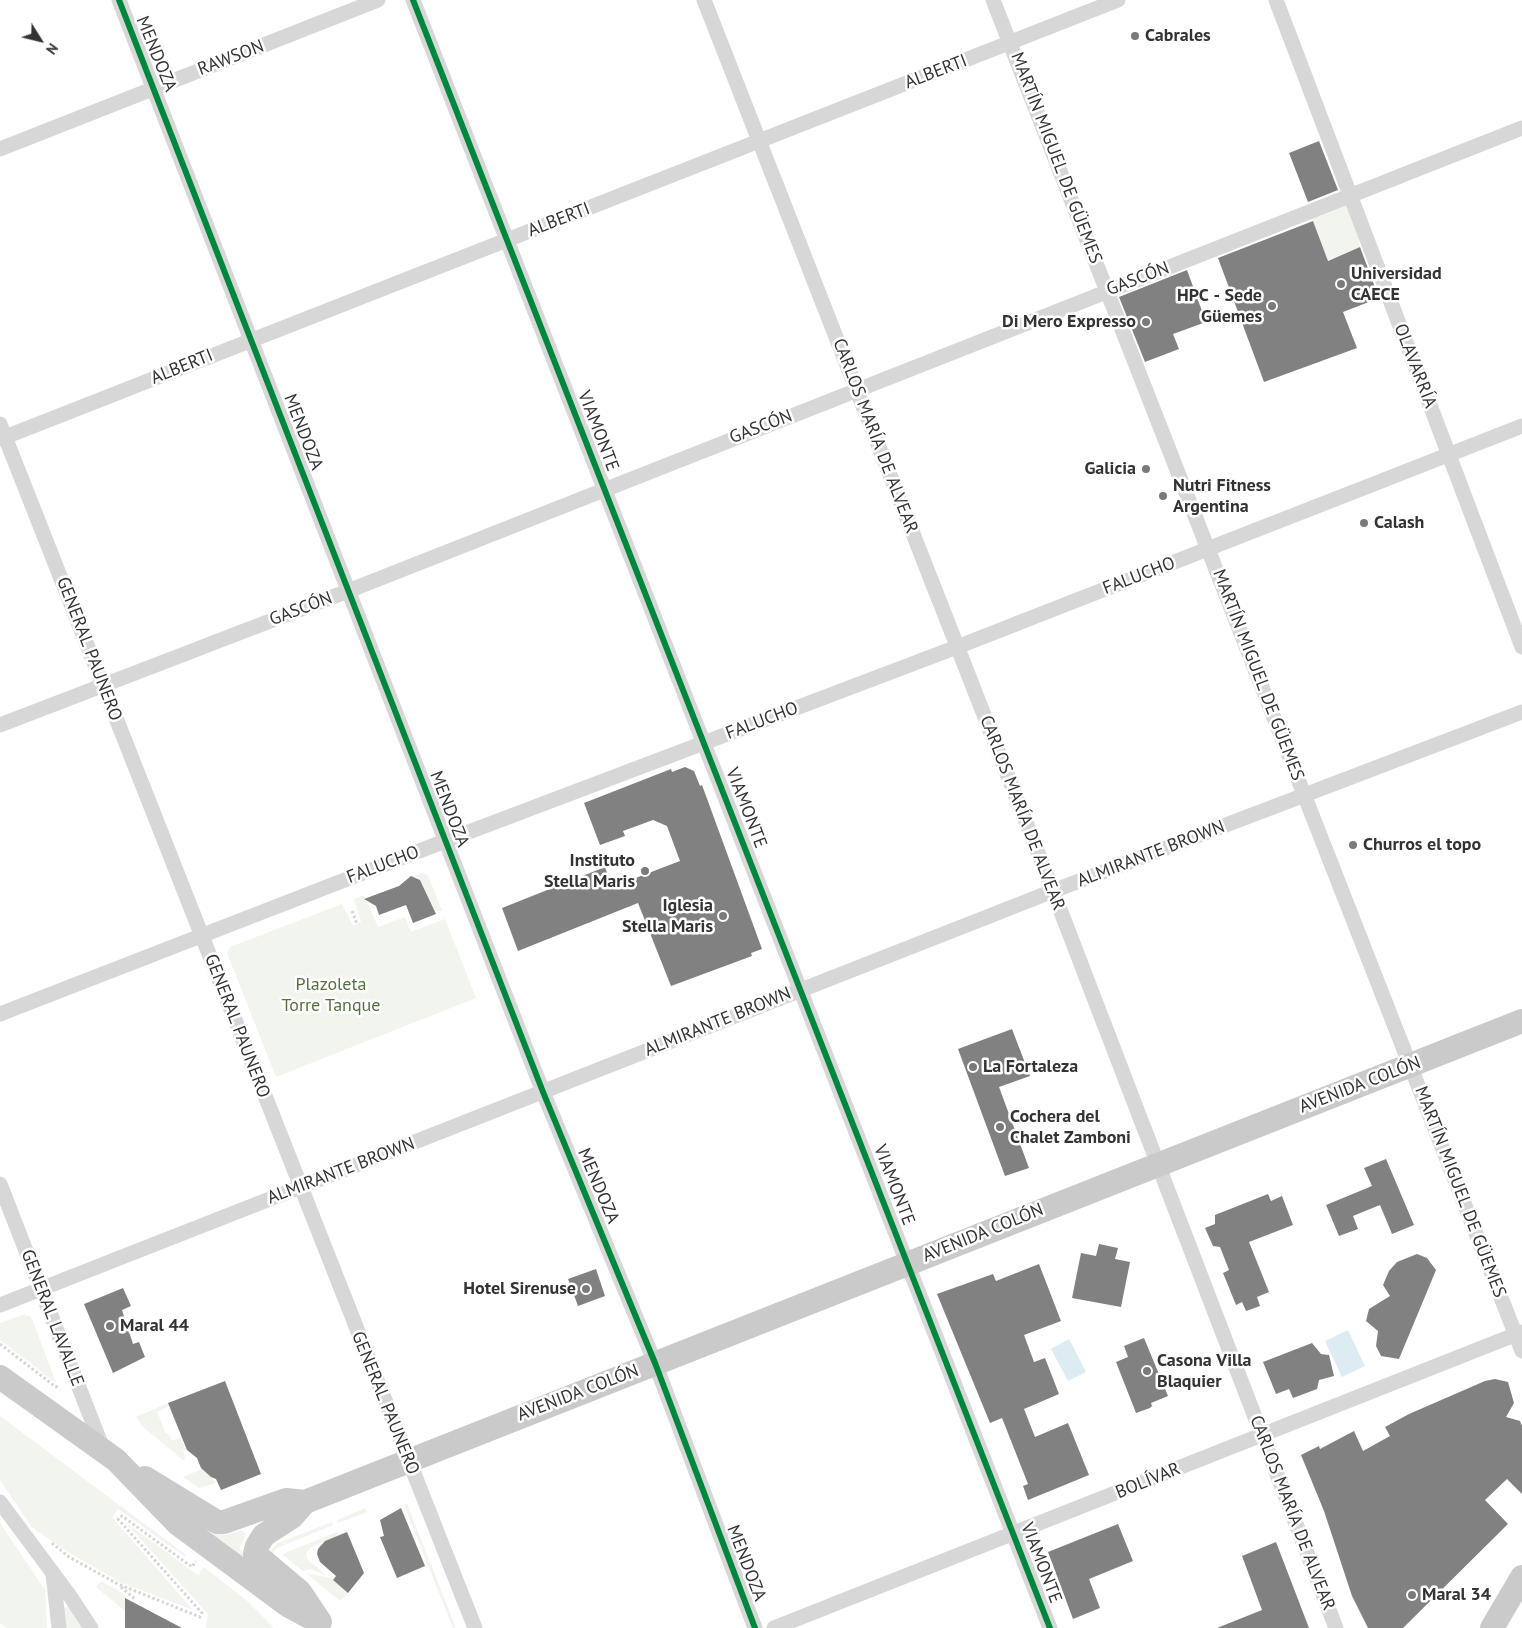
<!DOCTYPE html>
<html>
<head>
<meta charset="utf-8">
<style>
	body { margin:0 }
	#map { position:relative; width:1522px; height:1628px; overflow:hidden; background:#fff; font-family:"PT Sans",sans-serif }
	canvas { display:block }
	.north { position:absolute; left:15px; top:15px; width:50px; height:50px; -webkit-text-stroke:4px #fff; paint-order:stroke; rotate:126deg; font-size:14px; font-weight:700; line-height:20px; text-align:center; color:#333 }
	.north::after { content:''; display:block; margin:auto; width:18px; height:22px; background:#333; clip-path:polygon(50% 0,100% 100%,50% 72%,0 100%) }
</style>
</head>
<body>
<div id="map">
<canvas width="1522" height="1628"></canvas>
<div class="north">N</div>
</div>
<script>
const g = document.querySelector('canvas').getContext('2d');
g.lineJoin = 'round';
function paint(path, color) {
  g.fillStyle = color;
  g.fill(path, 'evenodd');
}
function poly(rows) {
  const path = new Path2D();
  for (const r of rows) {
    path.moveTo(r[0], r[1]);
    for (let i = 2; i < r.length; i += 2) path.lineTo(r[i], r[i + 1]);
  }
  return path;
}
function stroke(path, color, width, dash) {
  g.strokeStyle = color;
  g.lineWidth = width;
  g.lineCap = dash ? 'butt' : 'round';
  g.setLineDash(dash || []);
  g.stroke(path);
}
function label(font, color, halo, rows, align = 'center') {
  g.font = font + ' "PT Sans",sans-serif';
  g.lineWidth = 5;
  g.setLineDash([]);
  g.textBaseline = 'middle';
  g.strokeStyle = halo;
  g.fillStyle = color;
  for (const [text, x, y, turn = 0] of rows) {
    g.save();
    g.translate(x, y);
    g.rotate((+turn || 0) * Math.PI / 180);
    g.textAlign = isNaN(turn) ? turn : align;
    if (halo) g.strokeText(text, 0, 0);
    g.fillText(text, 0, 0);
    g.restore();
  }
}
paint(poly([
	[1352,202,1365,236,1358,238,1360,247,1328,260,1312,218],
	[422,873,428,875,442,911,435,911,419,877,411,877],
	[364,895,378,927,405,917,411,932,445,919,476,998,276,1077,227,953,230,947,342,904,353,926,361,922,354,899],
	[23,1315,30,1316,33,1321,56,1383,0,1340,0,1323],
	[168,1403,169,1406,157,1412,166,1434,168,1433,172,1441,181,1437,186,1449,183,1450,185,1459,183,1460,143,1427,136,1417],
	[0,1416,186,1555,185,1557,118,1509,112,1517,193,1610,120,1582,68,1552,32,1527,0,1480],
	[204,1468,216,1483,199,1488,183,1477],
	[407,1504,456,1628,453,1628,404,1505],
	[365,1508,367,1512,338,1523,337,1520],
	[125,1522,198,1575,204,1567,246,1600,274,1628,206,1628,208,1614],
	[332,1522,333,1525,282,1546,276,1549,272,1555,271,1549,278,1543],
	[0,1523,45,1590,47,1628,7,1628,0,1623],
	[241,1530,246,1534,240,1548,246,1559,244,1561,211,1536,213,1533,226,1535],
	[337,1532,339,1535,311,1547,306,1554,308,1560,326,1575,311,1569,303,1571,283,1555,285,1553],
	[306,1573,331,1578,348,1593,340,1601],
	[101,1581,125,1595,125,1611,96,1587],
	[68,1606,84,1628,64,1628,63,1609]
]), '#f1f5ed');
paint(poly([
	[1348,1330,1365,1366,1342,1377,1325,1341],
	[1069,1339,1086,1372,1068,1381,1051,1349]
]), '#ddebf3');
paint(poly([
	[1319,141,1338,190,1308,202,1289,153],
	[1313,221,1328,261,1360,247,1379,298,1343,312,1357,348,1264,382,1218,258],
	[1187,270,1206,322,1173,334,1179,349,1145,362,1119,297],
	[685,767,694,771,700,786,702,785,762,949,751,953,752,956,671,986,638,903,518,951,502,908,605,867,612,887,680,861,667,826,653,820,623,831,625,836,600,845,584,803,671,769,672,772],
	[411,876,420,880,436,914,413,923,406,905,379,915,376,906,364,899,399,886],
	[1012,1029,1030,1076,999,1087,1029,1168,1005,1176,958,1049],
	[1386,1159,1414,1225,1392,1234,1380,1205,1353,1216,1358,1229,1339,1236,1326,1205,1372,1186,1364,1168],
	[1268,1194,1271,1201,1282,1196,1293,1225,1249,1242,1269,1292,1257,1297,1260,1306,1246,1311,1242,1302,1236,1305,1223,1273,1229,1270,1220,1247,1213,1246,1205,1228,1215,1224,1215,1215],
	[1099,1244,1118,1248,1115,1259,1130,1262,1121,1307,1072,1298,1081,1253,1096,1256],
	[1417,1254,1427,1258,1436,1270,1399,1359,1381,1356,1376,1346,1378,1331,1366,1321,1369,1309,1390,1296,1383,1285,1389,1271,1397,1262],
	[1039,1264,1061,1321,1024,1335,1034,1362,1045,1358,1059,1394,1024,1409,1035,1437,1068,1423,1089,1475,1028,1500,1023,1486,1028,1484,1002,1418,990,1423,937,1294,993,1274,996,1281],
	[596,1269,605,1296,578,1306,568,1279],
	[123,1288,131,1306,122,1310,133,1344,139,1342,145,1357,113,1373,84,1304],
	[1144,1338,1168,1396,1151,1403,1152,1406,1150,1408,1136,1413,1116,1362,1128,1357,1124,1346],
	[1312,1343,1321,1354,1329,1355,1334,1376,1319,1380,1317,1389,1293,1398,1289,1389,1276,1394,1263,1362],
	[1495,1379,1508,1382,1514,1403,1506,1417,1520,1421,1522,1426,1522,1494,1507,1479,1485,1500,1508,1524,1403,1628,1368,1628,1352,1596,1324,1511,1301,1455,1319,1446,1320,1449,1354,1431,1363,1451,1390,1436,1385,1427,1409,1414,1485,1381],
	[225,1381,261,1474,221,1490,216,1479,211,1477,201,1468,197,1458,187,1450,168,1403],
	[401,1508,425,1566,397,1578,380,1537,384,1536,380,1520],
	[1118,1524,1133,1561,1089,1579,1100,1608,1073,1619,1048,1552],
	[347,1532,364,1573,348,1593,333,1580,336,1576,320,1562,317,1554,318,1549,325,1541],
	[1276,1542,1309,1628,1217,1628,1262,1610,1242,1556],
	[125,1598,182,1628,125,1628]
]), '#818181');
stroke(poly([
	[352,911,357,924],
	[0,1344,56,1387,59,1384],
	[52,1543,69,1557,118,1584,200,1617,202,1613,118,1519,122,1516,192,1567,196,1561],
	[121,1587,136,1600]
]), '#d6d6d6', 3, [2.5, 2.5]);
stroke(poly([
	[119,0,543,1092,655,1363,755,1628],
	[413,0,1050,1628],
	[704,0,1053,891,1336,1628],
	[993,0,1522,1351],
	[1276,0,1522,647],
	[0,149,378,0],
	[0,424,475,1628],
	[0,439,1118,0],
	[0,725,348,591,1522,128],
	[0,1014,445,841,957,647,1522,426],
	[0,1184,103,1449],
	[0,1305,1053,891,1522,712],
	[0,1502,70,1596,91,1628],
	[53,1574,59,1628],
	[774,1628,1522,1332]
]), '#d7d7d7', 15);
stroke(poly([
	[0,1377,116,1460,177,1523,289,1606,317,1621],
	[145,1478,217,1522,224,1522,286,1500,305,1502],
	[320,1622,300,1592,255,1554,257,1546,264,1535,292,1517,305,1502,1522,1021],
	[1492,1628,1522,1577]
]), '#cacaca', 24);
stroke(poly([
	[119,0,543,1092,655,1363,755,1628],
	[413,0,1050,1628]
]), '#00873e', 6);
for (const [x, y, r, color] of [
	[1135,36,5,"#7a7a7a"],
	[1341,284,5,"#7a7a7a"],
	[1272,306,5,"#7a7a7a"],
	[1146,322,5,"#7a7a7a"],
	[1146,469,5,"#7a7a7a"],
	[1163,496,5,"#7a7a7a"],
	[1364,523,5,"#7a7a7a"],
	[1353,845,5,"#7a7a7a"],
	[645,871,5,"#7a7a7a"],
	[723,916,5,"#7a7a7a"],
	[973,1067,5,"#7a7a7a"],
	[1000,1127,5,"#7a7a7a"],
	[586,1289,5,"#7a7a7a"],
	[110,1326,5,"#7a7a7a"],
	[1147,1371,5,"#7a7a7a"],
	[1412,1595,5,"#7a7a7a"]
]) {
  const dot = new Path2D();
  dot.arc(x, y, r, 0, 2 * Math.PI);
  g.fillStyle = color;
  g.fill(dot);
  stroke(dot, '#fff', 2);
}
label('bold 18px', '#333', '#fff', [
	["Cabrales",1145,36],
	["Universidad",1351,274],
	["CAECE",1351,295],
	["HPC - Sede",1262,296,"right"],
	["Güemes",1262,317,"right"],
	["Di Mero Expresso",1136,322,"right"],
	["Galicia",1136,469,"right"],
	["Nutri Fitness",1173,486],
	["Argentina",1173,507],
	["Calash",1374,523],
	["Churros el topo",1363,845],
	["Instituto",635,861,"right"],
	["Stella Maris",635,882,"right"],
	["Iglesia",713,906,"right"],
	["Stella Maris",713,927,"right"],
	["La Fortaleza",983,1067],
	["Cochera del",1010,1117],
	["Chalet Zamboni",1010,1138],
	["Hotel Sirenuse",576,1289,"right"],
	["Maral 44",120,1326],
	["Casona Villa",1157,1361],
	["Blaquier",1157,1382],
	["Maral 34",1422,1595]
], 'left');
label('18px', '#333', '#fff', [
	["MENDOZA",156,54,68],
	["RAWSON",231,58,-21],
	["ALBERTI",936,72,-21],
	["MARTÍN MIGUEL DE GÜEMES",1056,158,69],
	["ALBERTI",559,220,-21],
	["GASCÓN",1138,279,-21],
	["OLAVARRÍA",1415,366,69],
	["ALBERTI",182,367,-22],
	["GASCÓN",761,427,-21],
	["VIAMONTE",598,431,69],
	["MENDOZA",303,432,69],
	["CARLOS MARÍA DE ALVEAR",875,436,69],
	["FALUCHO",1139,576,-21],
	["GASCÓN",301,609,-21],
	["GENERAL PAUNERO",89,649,69],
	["MARTÍN MIGUEL DE GÜEMES",1258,675,69],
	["FALUCHO",762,721,-21],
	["VIAMONTE",746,808,69],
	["MENDOZA",449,809,69],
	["CARLOS MARÍA DE ALVEAR",1022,813,69],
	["ALMIRANTE BROWN",1151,854,-21],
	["FALUCHO",383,865,-21],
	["ALMIRANTE BROWN",718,1022,-22],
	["GENERAL PAUNERO",237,1026,69],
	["AVENIDA COLÓN",1360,1085,-21],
	["ALMIRANTE BROWN",341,1171,-21],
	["VIAMONTE",894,1185,69],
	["MENDOZA",598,1186,67],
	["MARTÍN MIGUEL DE GÜEMES",1460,1192,69],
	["AVENIDA COLÓN",983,1233,-22],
	["GENERAL LAVALLE",52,1318,69],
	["AVENIDA COLÓN",578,1393,-21],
	["GENERAL PAUNERO",385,1403,68],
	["BOLÍVAR",1148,1481,-22],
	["CARLOS MARÍA DE ALVEAR",1292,1513,69],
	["MENDOZA",746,1563,69],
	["VIAMONTE",1041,1563,69]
]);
label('18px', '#56703f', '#fff', [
	["Plazoleta",331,985],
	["Torre Tanque",331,1006]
]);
</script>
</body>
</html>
